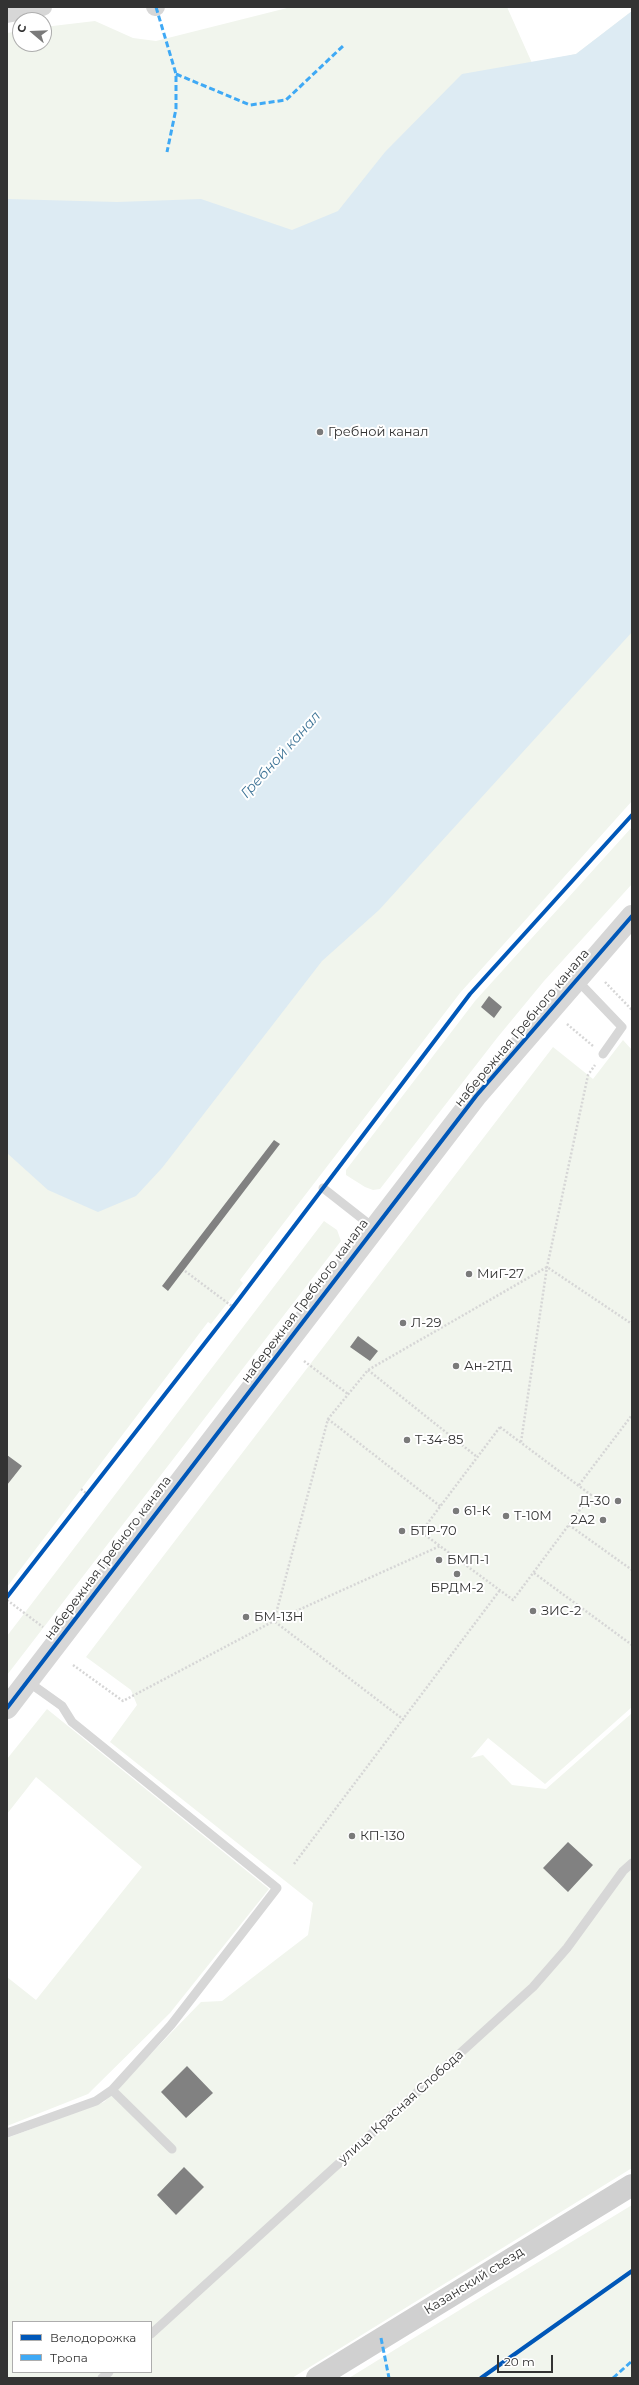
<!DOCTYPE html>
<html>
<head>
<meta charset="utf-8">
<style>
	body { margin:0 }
	#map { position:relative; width:639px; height:2385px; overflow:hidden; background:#fff; font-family:Montserrat,sans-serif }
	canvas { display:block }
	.frame { position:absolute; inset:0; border:8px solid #333; pointer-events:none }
	.legend { position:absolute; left:12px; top:2321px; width:140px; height:52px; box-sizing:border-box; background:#fff; border:1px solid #adadad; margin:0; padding:5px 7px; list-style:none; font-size:12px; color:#333 }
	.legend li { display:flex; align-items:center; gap:8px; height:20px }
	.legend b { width:20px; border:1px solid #adadad }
	.north { position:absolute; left:12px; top:12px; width:40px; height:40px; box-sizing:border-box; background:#fff; border:1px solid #adadad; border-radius:50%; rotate:289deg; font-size:11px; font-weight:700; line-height:16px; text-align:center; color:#333 }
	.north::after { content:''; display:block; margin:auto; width:14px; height:18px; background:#7a7a7a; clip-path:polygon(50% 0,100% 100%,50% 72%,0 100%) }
	.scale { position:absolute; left:497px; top:2355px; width:56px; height:18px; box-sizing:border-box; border:2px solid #333; border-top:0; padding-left:5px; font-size:12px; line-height:14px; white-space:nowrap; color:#333; -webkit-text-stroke:3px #fff; paint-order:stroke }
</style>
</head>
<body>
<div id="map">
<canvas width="639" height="2385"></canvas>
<div class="frame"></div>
<ul class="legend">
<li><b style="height:5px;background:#0057b8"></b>Велодорожка</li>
<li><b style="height:5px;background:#3fa9f5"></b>Тропа</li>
</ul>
<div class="north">С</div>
<div class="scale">20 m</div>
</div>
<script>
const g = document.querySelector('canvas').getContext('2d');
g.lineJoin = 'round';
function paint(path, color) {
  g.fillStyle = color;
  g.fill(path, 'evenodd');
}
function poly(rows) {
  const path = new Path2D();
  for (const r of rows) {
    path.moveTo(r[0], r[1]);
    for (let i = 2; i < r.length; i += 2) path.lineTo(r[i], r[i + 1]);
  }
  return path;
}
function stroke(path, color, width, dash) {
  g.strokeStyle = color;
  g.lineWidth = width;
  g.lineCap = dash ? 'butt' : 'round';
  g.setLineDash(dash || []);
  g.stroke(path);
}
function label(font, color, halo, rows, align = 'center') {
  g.font = font + ' Montserrat,sans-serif';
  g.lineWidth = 4;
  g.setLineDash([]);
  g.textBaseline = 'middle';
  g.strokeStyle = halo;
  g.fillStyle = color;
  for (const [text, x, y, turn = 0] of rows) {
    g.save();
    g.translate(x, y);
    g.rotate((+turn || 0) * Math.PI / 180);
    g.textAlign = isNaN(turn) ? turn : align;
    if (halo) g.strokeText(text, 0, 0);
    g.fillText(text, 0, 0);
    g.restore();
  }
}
paint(poly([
	[291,7,507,7,532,63,576,54,632,11,632,801,460,993,240,1280,243,1283,211,1324,208,1322,7,1587,7,33,20,31,20,44,44,44,44,27,95,21,133,38,156,41],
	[632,827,632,884,544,981,497,1038,380,1189,373,1190,365,1187,346,1175,346,1170,475,1001],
	[623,1040,632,1050,632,1707,545,1784,488,1738,471,1758,483,1755,512,1785,546,1789,632,1713,632,2168,292,2378,7,2378,7,2138,104,2102,201,2002,222,2001,308,1935,313,1903,110,1742,137,1705,131,1690,86,1657,553,1047,593,1079],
	[13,2322,151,2322,151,2372,13,2372],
	[324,1221,337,1230,341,1241,7,1675,7,1636],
	[47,1709,269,1889,170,2013,88,2094,7,2126,7,1977,36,2000,142,1867,36,1777,7,1814,7,1759],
	[632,2205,632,2378,349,2378,417,2336]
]), '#f1f5ed');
paint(poly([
	[632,11,632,632,379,910,322,961,162,1168,136,1196,98,1212,48,1190,7,1153,7,199,117,202,201,199,292,230,338,211,385,152,462,74,576,54]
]), '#ddebf3');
paint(poly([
	[489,996,502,1007,494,1018,481,1007],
	[274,1140,280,1144,168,1291,162,1286],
	[358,1336,378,1351,370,1361,350,1347],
	[7,1455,22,1466,7,1485],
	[568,1842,593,1865,568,1892,543,1868],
	[187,2066,213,2093,186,2118,161,2092],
	[184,2167,204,2187,176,2215,157,2195]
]), '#818181');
stroke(poly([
	[605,982,632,1010],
	[567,1024,593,1046],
	[185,1271,233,1307],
	[304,1361,348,1394],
	[368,1370,477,1457],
	[328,1419,440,1506],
	[500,1427,591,1495,513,1600,421,1532,500,1427],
	[521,1442,547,1267,588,1075,595,1065],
	[579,1485,632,1415],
	[81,1489,87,1494],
	[569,1525,632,1570],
	[534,1573,632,1645],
	[7,1600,43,1627],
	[73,1665,123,1701,274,1621,440,1546],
	[404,1720,274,1621,328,1419,368,1370,547,1267,632,1324],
	[294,1864,500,1590]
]), '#d6d6d6', 2.5, [2, 2]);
stroke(poly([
	[576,979,622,1027,603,1054],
	[323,1188,374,1228],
	[27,1681,62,1706,72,1722,277,1888,171,2025,112,2090],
	[7,2133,96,2101,112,2090,172,2149],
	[151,2334,533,1987,567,1948,623,1871,632,1863],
	[102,2378,109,2372]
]), '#d7d7d7', 9);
stroke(poly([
	[155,7,156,7],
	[7,14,43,7]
]), '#d7d7d7', 18);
stroke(poly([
	[7,1708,476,1096,632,916]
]), '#d7d7d7', 22);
stroke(poly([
	[317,2378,632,2185]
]), '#d0d0d0', 22);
stroke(poly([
	[156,7,176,74,176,109,167,152],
	[176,74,250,105,286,100,343,46],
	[381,2338,389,2378],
	[613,2378,632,2361]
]), '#3fa9f5', 3, [6, 3]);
stroke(poly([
	[7,1597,233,1307,470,994,632,815],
	[7,1708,476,1096,632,916],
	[481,2378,632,2271]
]), '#0057b8', 4);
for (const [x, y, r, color] of [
	[320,432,4,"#7a7a7a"],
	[469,1274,4,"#7a7a7a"],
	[403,1323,4,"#7a7a7a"],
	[456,1366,4,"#7a7a7a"],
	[407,1440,4,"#7a7a7a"],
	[618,1501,4,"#7a7a7a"],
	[456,1511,4,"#7a7a7a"],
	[506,1516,4,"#7a7a7a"],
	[603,1520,4,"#7a7a7a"],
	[402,1531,4,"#7a7a7a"],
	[439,1560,4,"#7a7a7a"],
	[457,1574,4,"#7a7a7a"],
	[533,1611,4,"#7a7a7a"],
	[246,1617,4,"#7a7a7a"],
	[352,1836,4,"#7a7a7a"]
]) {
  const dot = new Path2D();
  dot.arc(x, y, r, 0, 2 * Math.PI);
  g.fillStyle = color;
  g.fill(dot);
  stroke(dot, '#fff', 1.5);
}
label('13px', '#333', '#fff', [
	["Гребной канал",328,432],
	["МиГ-27",477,1274],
	["Л-29",411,1323],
	["Ан-2ТД",464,1366],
	["T-34-85",415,1440],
	["Д-30",610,1501,"right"],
	["61-К",464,1511],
	["Т-10М",514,1516],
	["2А2",595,1520,"right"],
	["БТР-70",410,1531],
	["БМП-1",447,1560],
	["БРДМ-2",457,1588,"center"],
	["ЗИС-2",541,1611],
	["БМ-13Н",254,1617],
	["КП-130",360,1836]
], 'left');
label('13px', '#333', '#fff', [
	["набережная Гребного канала",522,1028,-50],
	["набережная Гребного канала",305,1301,-53],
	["набережная Гребного канала",108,1558,-53],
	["улица Красная Слобода",401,2107,-42],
	["Казанский съезд",474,2281,-32]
]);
label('italic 14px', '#3f7597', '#fff', [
	["Гребной канал",281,755,-48]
]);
</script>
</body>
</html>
